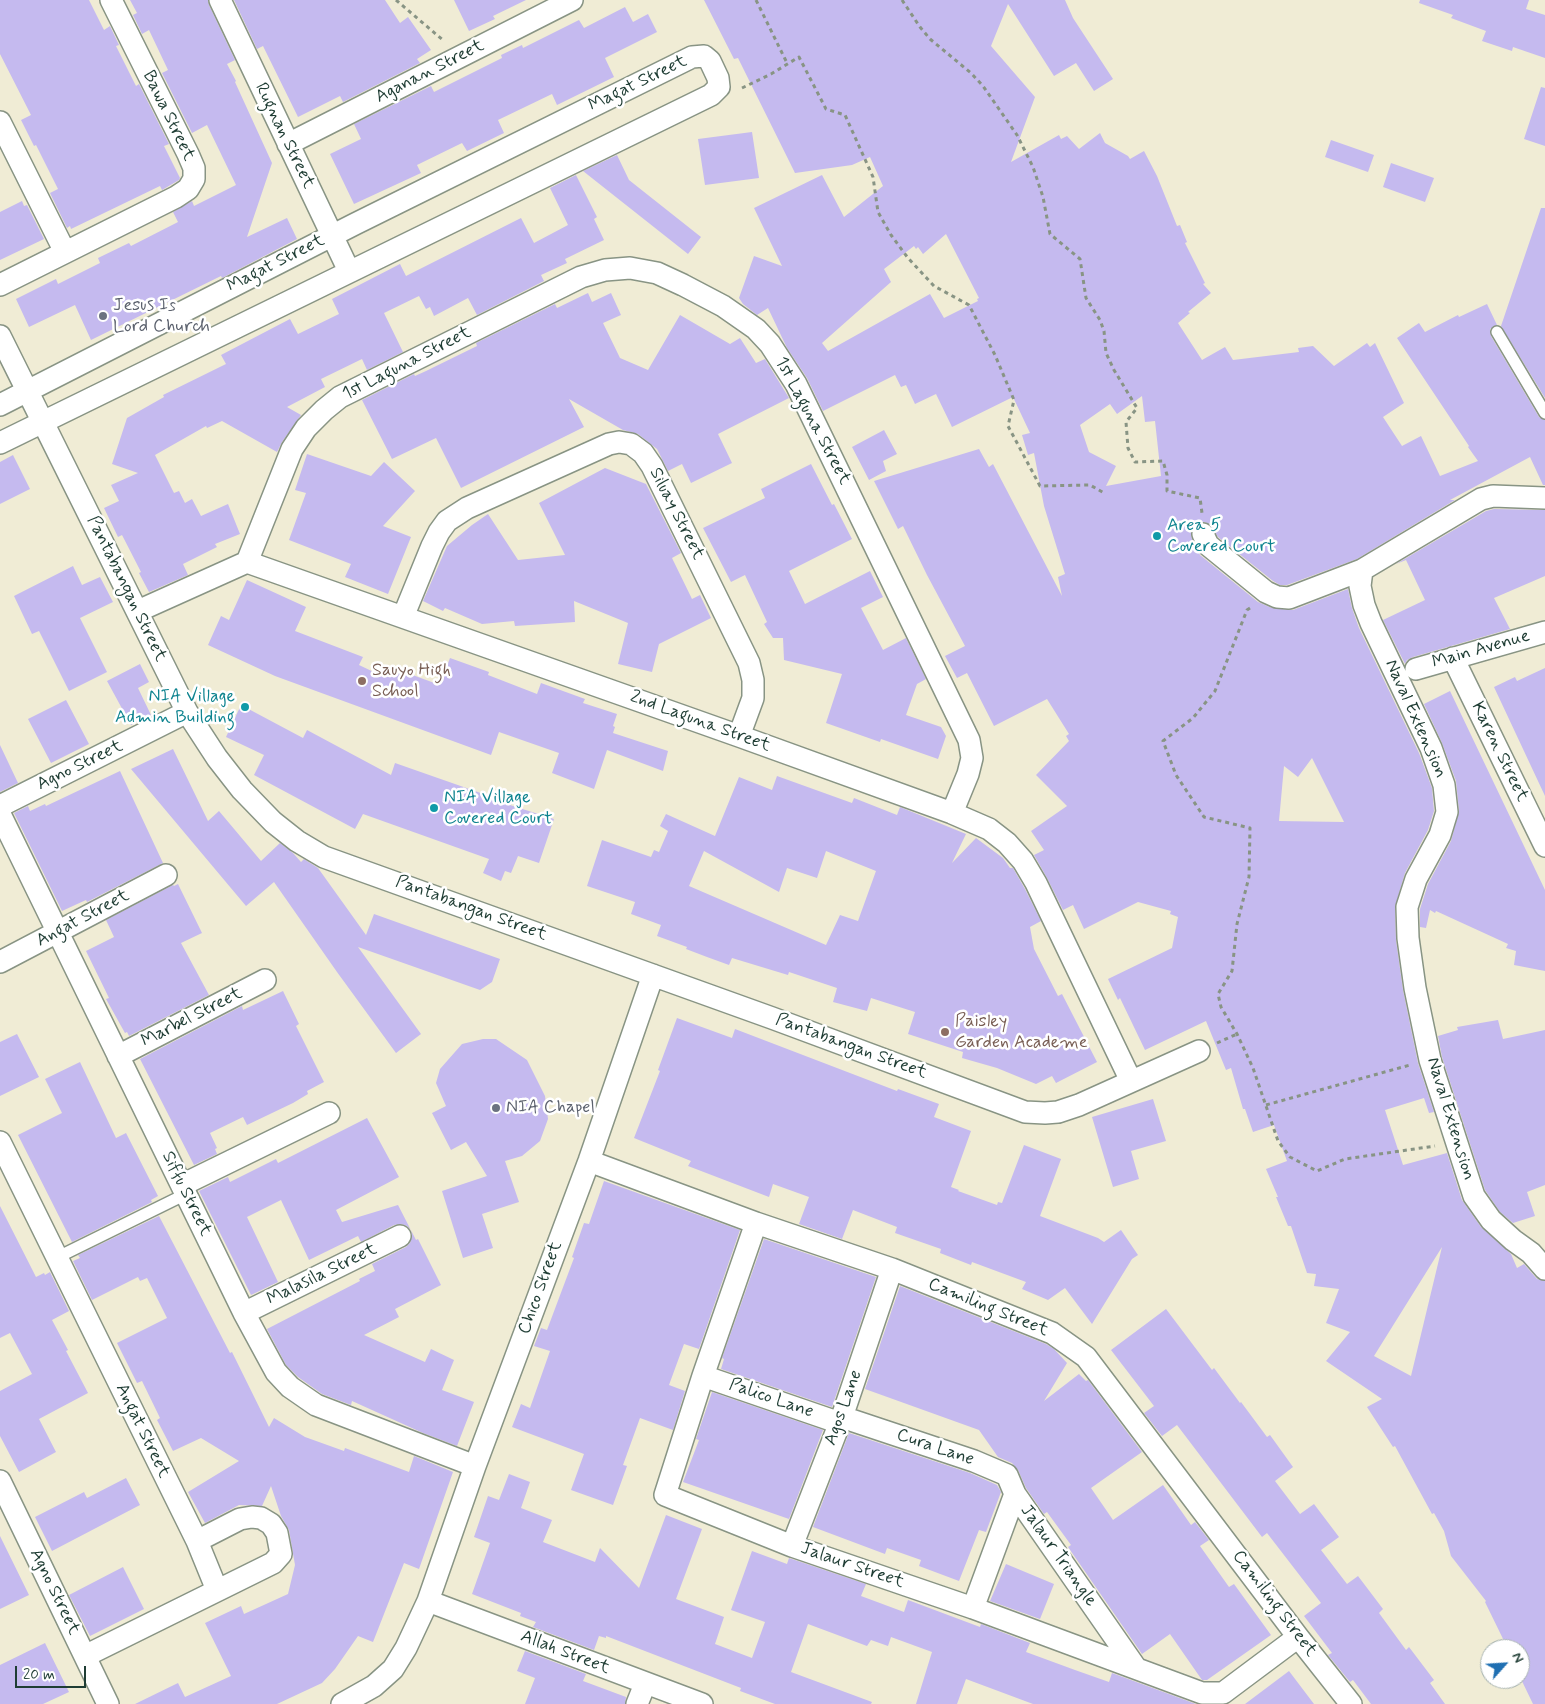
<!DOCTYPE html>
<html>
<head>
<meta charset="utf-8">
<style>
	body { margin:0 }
	#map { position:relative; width:1545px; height:1704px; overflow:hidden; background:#f0ecd5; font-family:Mynerve,sans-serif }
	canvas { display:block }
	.north { position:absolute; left:1480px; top:1639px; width:50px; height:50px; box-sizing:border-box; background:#fff; border:1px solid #a5b1ae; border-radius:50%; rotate:64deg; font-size:14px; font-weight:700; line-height:20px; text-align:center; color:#1f3d34 }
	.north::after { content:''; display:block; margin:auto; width:18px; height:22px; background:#1f6fb2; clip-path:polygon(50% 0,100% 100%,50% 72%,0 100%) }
	.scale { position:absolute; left:15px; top:1666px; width:71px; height:22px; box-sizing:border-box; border:2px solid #1f3d34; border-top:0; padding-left:6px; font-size:15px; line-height:18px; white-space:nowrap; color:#1f3d34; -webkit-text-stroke:4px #fff; paint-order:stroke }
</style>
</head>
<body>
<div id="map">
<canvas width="1545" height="1704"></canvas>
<div class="north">N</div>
<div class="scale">20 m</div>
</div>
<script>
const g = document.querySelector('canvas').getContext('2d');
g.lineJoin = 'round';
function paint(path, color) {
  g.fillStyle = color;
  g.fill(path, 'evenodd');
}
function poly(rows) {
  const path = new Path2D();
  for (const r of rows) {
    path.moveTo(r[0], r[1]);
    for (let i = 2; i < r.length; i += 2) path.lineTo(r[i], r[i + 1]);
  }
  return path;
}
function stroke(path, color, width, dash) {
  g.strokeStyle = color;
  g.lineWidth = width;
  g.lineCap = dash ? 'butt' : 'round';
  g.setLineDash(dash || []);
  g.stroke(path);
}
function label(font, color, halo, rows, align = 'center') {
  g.font = font + ' Mynerve,sans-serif';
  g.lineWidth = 5;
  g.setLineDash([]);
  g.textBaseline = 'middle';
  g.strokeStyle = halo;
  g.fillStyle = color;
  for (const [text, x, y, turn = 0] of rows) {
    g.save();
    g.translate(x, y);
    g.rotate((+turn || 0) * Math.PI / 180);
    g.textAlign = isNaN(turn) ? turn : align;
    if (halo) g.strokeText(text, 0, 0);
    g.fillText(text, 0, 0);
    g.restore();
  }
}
paint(poly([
	[0,0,89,0,104,30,110,26,119,45,116,46,136,86,139,84,169,144,164,146,180,178,179,180,162,190,160,186,71,229,70,226,67,228,50,193,58,189,36,145,34,146,21,120,31,115,0,54],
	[130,0,208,0,209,5,235,60,227,64,236,81,235,82,272,163,247,237,287,218,297,239,222,278,221,276,91,340,75,305,29,327,16,299,56,279,58,284,100,263,98,258,129,243,131,246,178,222,173,212,192,201,194,206,236,185,207,125,192,133,162,73,168,70,149,30,142,34,133,15,137,13],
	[234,0,385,0,400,23,408,17,431,50,417,59,420,63,343,102,340,96,298,117,263,46,257,49],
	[454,0,526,0,493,16,495,19,469,31],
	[704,0,1065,0,1073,18,1113,79,1094,91,1076,63,1054,76,1008,4,991,46,1035,97,1011,162,1059,135,1061,139,1067,136,1079,149,1100,133,1105,143,1128,156,1130,159,1144,151,1157,176,1177,226,1180,225,1187,242,1185,243,1205,283,1203,284,1211,293,1188,312,1190,313,1178,323,1202,360,1225,347,1233,360,1299,352,1298,348,1313,346,1334,366,1367,343,1370,347,1375,343,1404,403,1383,417,1402,446,1421,436,1440,476,1478,461,1468,447,1469,446,1397,338,1419,323,1425,332,1458,315,1459,317,1487,304,1497,325,1490,329,1491,336,1539,417,1545,420,1545,485,1543,485,1530,457,1450,500,1455,500,1357,559,1287,585,1280,585,1273,581,1218,537,1210,524,1204,522,1197,523,1193,527,1191,533,1192,539,1200,555,1258,602,1272,608,1293,610,1348,589,1352,608,1359,628,1419,753,1432,788,1434,811,1428,830,1405,873,1395,907,1396,940,1403,990,1418,1063,1434,1112,1429,1113,1424,1098,1385,1110,1403,1165,1447,1153,1462,1200,1481,1227,1511,1254,1517,1268,1524,1264,1537,1279,1545,1281,1545,1704,1533,1704,1520,1677,1520,1649,1512,1649,1510,1643,1506,1645,1485,1602,1486,1601,1451,1556,1444,1531,1434,1513,1432,1514,1395,1446,1393,1447,1367,1407,1382,1399,1326,1361,1350,1332,1326,1323,1339,1289,1314,1286,1316,1274,1307,1273,1291,1226,1288,1226,1276,1197,1278,1197,1266,1169,1287,1161,1274,1125,1253,1132,1245,1109,1243,1109,1231,1068,1226,1070,1206,1021,1145,1050,1120,998,1118,1000,1108,979,1172,948,1178,917,1170,914,1171,911,1138,902,1084,929,1073,905,1063,910,1047,878,1034,855,1044,850,1031,831,1067,806,1036,775,1069,741,1066,736,1069,734,1047,699,994,726,967,673,957,678,945,656,965,646,927,575,903,526,898,529,874,481,979,449,989,467,993,464,1062,596,1058,577,1065,574,1044,506,1034,453,1028,455,1022,435,1030,433,1013,397,952,427,936,394,915,404,906,385,901,387,895,375,823,411,807,378,787,348,768,308,757,315,743,304,739,298,754,256,782,266,754,208,822,175,844,217,883,186,870,157,852,165,795,173,738,58,734,59],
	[946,234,979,298,977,299,978,301,944,318,930,294,828,351,822,343,891,282,884,269,914,246,916,249,918,247,923,254],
	[1142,396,1145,422,1155,421,1161,476,1106,486,1116,466,1089,452,1080,425,1110,404,1117,414],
	[1312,758,1344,822,1279,821,1284,766,1298,777],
	[1442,1247,1411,1376,1374,1356],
	[1420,0,1529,0,1526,9,1545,15,1545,58,1513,47,1512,51,1482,41,1486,31,1451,18,1453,15,1419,3],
	[625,7,633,22,648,14,657,32,605,58,614,77,557,105,552,94,498,120,504,133,467,151,462,143,417,165,421,173,354,204,330,154,361,139,354,124,431,86,434,92,502,58,501,55,522,45,523,48,579,20,584,28],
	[1541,87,1545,88,1545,146,1524,139],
	[752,132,759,178,705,185,698,139],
	[1331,140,1374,155,1368,172,1325,157],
	[617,155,629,180,701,237,688,254,583,171],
	[1391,163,1434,178,1425,202,1383,187],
	[576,175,597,217,594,219,604,240,565,259,567,263,541,275,544,281,477,315,468,298,434,316,430,307,426,309,419,296,384,313,403,352,367,370,362,359,321,379,325,387,287,407,301,415,282,442,277,452,222,421,207,428,206,426,155,455,174,493,179,491,185,503,192,499,201,516,228,504,240,534,215,544,217,547,183,564,188,575,149,592,139,573,141,572,122,535,118,537,104,508,119,501,111,485,138,473,112,464,127,418,164,397,163,395,226,364,221,355,290,319,298,334,339,314,332,299,400,264,406,276,521,218,534,243,568,225,550,188],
	[22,201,24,206,27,205,44,239,0,260,0,212],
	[1541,208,1545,208,1545,398,1501,326],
	[588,293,592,302,611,293,621,315,603,323,620,358,648,370,680,315,730,344,740,338,756,363,765,359,789,398,718,434,732,463,691,483,682,464,668,471,657,449,638,434,623,430,569,399,584,427,461,488,436,438,392,459,362,400,414,374,415,376,426,371,477,346,476,343,555,304,557,308],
	[884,430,897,454,883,461,886,471,869,480,852,447],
	[307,454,371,476,384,462,415,491,383,526,411,537,388,594,345,577,351,564,289,540,306,493,295,490],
	[13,455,30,489,0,504,0,462],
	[811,464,832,505,834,504,852,539,789,571,805,604,870,571,883,597,861,608,883,650,906,638,926,679,917,684,906,715,941,727,946,736,938,759,881,739,880,742,826,723,842,674,784,660,783,638,773,638,764,624,767,622,745,575,731,582,703,528,765,498,761,489],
	[605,468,646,484,681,553,672,558,692,599,700,595,711,618,659,644,652,672,618,664,628,623,574,601,575,622,515,626,514,621,482,624,445,608,443,611,423,601,447,546,472,525,488,514,518,560,565,555,539,503],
	[1494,509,1545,510,1545,576,1494,598,1510,629,1413,657,1407,660,1405,664,1383,620,1425,600,1406,560,1396,564,1486,511],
	[73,566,82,585,100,577,113,602,80,618,107,672,69,691,39,631,32,634,14,596],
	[247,580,306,607,295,631,363,657,359,665,380,675,385,665,440,685,450,658,489,672,488,675,537,694,541,683,585,699,583,703,617,714,613,726,615,727,613,733,668,751,663,771,607,750,594,789,552,773,559,753,499,732,491,755,275,676,208,645,221,616,229,620],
	[140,664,149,682,138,688,151,715,131,725,107,681],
	[1545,668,1545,796,1494,687,1515,677,1517,681],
	[1450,691,1545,890,1545,971,1514,965,1516,951,1506,948,1508,944,1436,911,1435,913,1430,910,1426,928,1420,927,1420,909,1428,884,1451,841,1459,811,1456,781,1442,743,1424,704],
	[66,700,89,744,51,763,28,719],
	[241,705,303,738,307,730,391,775,395,763,492,797,491,799,554,819,539,863,518,856,511,873,505,871,501,881,483,873,489,859,363,814,355,829,254,775,264,755,226,737],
	[0,745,18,783,0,792],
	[173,749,208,821,219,811,261,861,280,843,293,853,301,862,304,859,318,868,366,935,374,914,500,959,492,982,480,990,358,947,421,1034,396,1053,337,972,274,882,246,906,131,769],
	[120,771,163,863,87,902,86,900,62,911,14,813,28,806,30,811,45,804,46,806],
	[777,776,852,803,854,798,897,815,900,807,966,834,952,863,976,838,1003,858,1010,868,1013,868,1025,889,1041,921,1030,927,1034,949,1058,996,1062,994,1097,1062,1056,1083,1052,1076,1036,1084,997,1068,962,1058,963,1052,908,1034,915,1012,871,998,867,1011,833,1002,837,988,789,972,788,975,732,958,729,965,707,957,686,949,687,947,657,936,661,925,631,914,635,902,587,886,602,840,651,857,654,850,659,852,668,831,660,826,666,814,715,836,739,777,772,790],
	[704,851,779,892,787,868,817,878,826,851,876,871,858,921,840,915,826,945,689,886],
	[178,884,202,933,181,943,209,995,129,1036,127,1032,125,1033,106,999,109,998,86,951,114,937,106,920,173,885,174,886],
	[283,991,299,1024,296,1026,324,1082,307,1091,308,1094,293,1103,247,1125,243,1117,210,1133,217,1148,215,1149,217,1154,194,1165,140,1059,242,1006,243,1010],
	[677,1018,732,1038,735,1029,897,1091,898,1089,939,1104,934,1117,971,1131,951,1187,959,1190,958,1191,997,1205,998,1202,1002,1203,1024,1145,1061,1159,1040,1216,1098,1238,1104,1242,1121,1230,1138,1255,1132,1259,1092,1324,1065,1288,1048,1300,1022,1289,1026,1282,972,1262,971,1265,940,1253,941,1249,895,1233,897,1227,853,1210,842,1239,799,1224,809,1197,773,1184,769,1197,688,1166,691,1161,634,1138,660,1071,658,1070],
	[1498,1020,1503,1039,1545,1030,1545,1185,1527,1192,1535,1216,1513,1223,1500,1212,1485,1190,1442,1057,1438,1036,1458,1030,1457,1027],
	[17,1034,39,1077,0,1096,0,1042],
	[483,1039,496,1039,527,1060,545,1096,548,1119,540,1141,522,1156,505,1161,519,1202,482,1214,493,1248,463,1258,442,1191,487,1176,466,1142,451,1150,432,1113,446,1106,436,1083,440,1069,462,1044],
	[80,1062,116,1138,126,1133,158,1196,151,1200,152,1202,72,1242,18,1135,62,1113,45,1079],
	[1153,1099,1166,1141,1131,1151,1139,1179,1113,1187,1092,1117],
	[367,1118,399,1177,336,1210,342,1222,398,1205,416,1240,418,1239,441,1285,395,1309,399,1317,364,1335,425,1362,431,1349,454,1360,442,1390,474,1402,457,1446,423,1433,352,1401,351,1405,322,1394,298,1377,286,1365,267,1329,360,1281,359,1279,375,1271,372,1264,406,1247,410,1243,412,1236,411,1230,407,1226,401,1224,394,1225,361,1242,358,1236,309,1260,281,1200,247,1217,278,1282,251,1295,199,1191,228,1177,230,1182,276,1159,278,1163],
	[604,1181,740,1230,699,1349,684,1344,669,1385,685,1391,673,1430,640,1418,623,1465,627,1466,613,1505,571,1490,584,1454,512,1427,521,1404,530,1408,550,1351,534,1346,541,1328,547,1330,574,1258,572,1257,584,1223,589,1224],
	[0,1206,36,1277,44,1273,45,1275,50,1272,69,1311,52,1320,68,1350,66,1351,88,1393,39,1419,56,1452,19,1472,0,1436,0,1391,32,1374,10,1333,0,1338],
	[159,1216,230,1353,232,1352,269,1427,274,1418,305,1437,344,1451,345,1448,409,1472,414,1456,453,1472,419,1569,404,1563,373,1642,358,1636,335,1669,322,1683,277,1704,135,1704,178,1683,185,1697,231,1676,205,1623,241,1606,244,1614,288,1594,295,1565,289,1530,281,1516,271,1486,262,1506,239,1505,205,1523,188,1492,239,1461,201,1438,173,1451,157,1420,160,1418,142,1381,137,1383,117,1343,167,1318,147,1278,140,1281,138,1277,92,1300,73,1261,80,1258,78,1255],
	[764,1239,876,1277,832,1407,721,1369,724,1359,722,1358],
	[900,1286,1046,1344,1054,1349,1067,1363,1044,1401,1079,1374,1086,1381,1088,1380,1142,1452,1091,1488,1113,1520,1163,1485,1191,1525,1195,1522,1209,1540,1200,1546,1229,1587,1234,1584,1271,1635,1207,1680,1202,1680,1170,1634,1142,1654,1068,1547,1071,1545,1047,1512,1044,1514,1026,1488,1018,1470,1012,1463,998,1457,979,1430,865,1389],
	[1166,1309,1212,1370,1214,1368,1240,1403,1241,1402,1267,1437,1270,1435,1293,1467,1275,1481,1300,1514,1314,1504,1339,1537,1321,1550,1347,1584,1358,1576,1383,1609,1379,1613,1406,1650,1409,1647,1434,1680,1430,1683,1445,1704,1371,1704,1353,1680,1350,1682,1328,1655,1332,1653,1304,1616,1321,1603,1267,1533,1262,1537,1177,1425,1162,1436,1144,1413,1154,1406,1111,1350],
	[712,1392,823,1430,789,1519,683,1482,699,1440,696,1439],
	[849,1433,970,1473,997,1485,1001,1492,986,1532,979,1530,959,1581,919,1566,921,1560,887,1548,885,1554,813,1527],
	[509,1474,530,1482,521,1508,552,1520,543,1542,595,1562,600,1548,639,1588,666,1515,702,1529,676,1599,724,1617,715,1644,752,1658,765,1622,731,1610,752,1551,787,1564,789,1558,866,1584,861,1596,904,1612,908,1600,980,1627,981,1624,1030,1643,1026,1652,1075,1670,1109,1682,1112,1673,1196,1704,1033,1704,966,1679,957,1704,916,1704,932,1652,891,1637,888,1646,871,1640,867,1646,808,1624,791,1672,872,1702,871,1704,775,1704,740,1691,741,1688,606,1636,606,1638,599,1636,594,1650,533,1627,536,1622,520,1616,521,1613,472,1594,490,1543,474,1537,488,1496,499,1500],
	[126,1478,140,1505,52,1551,35,1517,84,1492,87,1498],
	[0,1536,29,1595,0,1609],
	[1006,1564,1054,1584,1040,1619,990,1601],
	[123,1567,144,1609,90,1636,69,1595],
	[45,1643,69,1692,43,1704,0,1704,0,1665],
	[525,1651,586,1674,583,1681,626,1697,625,1704,525,1704,535,1678,517,1671],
	[1289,1671,1314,1704,1245,1704]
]), '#c5baef');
const lane = poly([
	[1497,332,1545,413],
	[56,1258,186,1194]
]);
const street = poly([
	[220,0,349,271],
	[0,122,65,252],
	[288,144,572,0],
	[0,285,176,197,188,189,194,179,194,168,188,154,111,0],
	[0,336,187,712,217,758,242,790,273,822,297,841,324,857,772,1018,1025,1112,1045,1113,1058,1112,1079,1105,1199,1051],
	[0,405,355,224,692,57,704,56,710,61,718,78,719,87,711,95,0,443],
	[1545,498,1493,496,1481,499,1362,570,1360,586,1364,605,1371,623,1431,748,1444,785,1447,812,1440,835,1416,879,1407,907,1408,938,1415,988,1430,1060,1474,1196,1491,1220,1513,1240,1531,1253,1545,1269],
	[1203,534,1208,545,1266,592,1277,597,1289,598,1362,570],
	[247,562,292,449,306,428,324,410,340,397,581,277,605,270,630,268,657,273,683,285,723,306,756,329,770,344,796,384,969,740,972,758,968,774,952,813],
	[138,611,247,562,739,736,952,813,989,829,1007,843,1023,861,1036,883,1131,1081],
	[403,617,432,546,439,532,447,521,467,508,609,444,619,442,631,444,643,453,652,466,749,663,753,680,753,698,739,736],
	[1453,658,1545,846],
	[1416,669,1545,632],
	[0,806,187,712],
	[0,814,244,1313,276,1372,290,1387,316,1405,475,1466],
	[0,962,166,875],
	[118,1056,265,980],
	[0,1142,197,1541,217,1590],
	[589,1161,756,1223,892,1269,1052,1333,1086,1357,1298,1637,1351,1704],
	[182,1185,329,1113],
	[756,1223,703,1376,665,1495,792,1546,973,1608,1202,1693,1223,1693,1298,1637],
	[244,1313,400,1236],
	[703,1376,840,1423],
	[842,1417,974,1461,1007,1475,1015,1494,1136,1668],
	[0,1481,108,1704],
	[792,1546,842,1417,892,1269],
	[428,1601,702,1704],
	[973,1608,1015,1494],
	[85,1656,273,1563,281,1554,277,1533,271,1524,261,1518,252,1517,240,1519,197,1541],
	[342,1704,374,1686,393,1669,406,1648,428,1601,475,1466,589,1161,653,975],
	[637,1704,645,1684]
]);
stroke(lane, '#889484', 14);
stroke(street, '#889484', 24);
stroke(poly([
	[396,0,444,41],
	[756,0,787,63],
	[902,0,920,27,930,39,971,73,983,86,1017,135,1033,167,1043,197,1050,234,1080,259,1086,298,1100,320,1104,331,1106,353,1114,370,1137,408,1126,422,1128,448,1135,462,1163,461,1167,475,1167,491,1200,498,1202,513],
	[742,88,771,74,799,57,826,109,845,115,873,177,878,212,891,235,908,258,934,286,969,305,995,355,1014,400,1008,426,1040,486,1090,485,1104,493],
	[1250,608,1247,610,1215,691,1193,718,1163,741,1176,775,1204,817,1250,828,1249,877,1237,924,1232,971,1218,994,1221,1007,1237,1034,1253,1068,1278,1141,1290,1157,1317,1171,1345,1159,1435,1146],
	[1217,1043,1237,1034],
	[1266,1105,1410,1065]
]), '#889484', 3, [4, 4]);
stroke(lane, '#fff', 11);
stroke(street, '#fff', 21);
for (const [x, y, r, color] of [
	[103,316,5,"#6b7280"],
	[1157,536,5,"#0f9aa8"],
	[362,681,5,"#8d6e63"],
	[245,707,5,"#0f9aa8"],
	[434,808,5,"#0f9aa8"],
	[945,1032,5,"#8d6e63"],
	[496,1108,5,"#6b7280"]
]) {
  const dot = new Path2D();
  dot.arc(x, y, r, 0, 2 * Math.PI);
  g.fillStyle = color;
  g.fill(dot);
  stroke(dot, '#fff', 2);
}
label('18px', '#1f3d34', '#fff', [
	["Aganan Street",430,72,-27],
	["Magat Street",638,84,-26],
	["Bawa Street",168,116,64],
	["Rugnan Street",284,136,64],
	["Magat Street",276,264,-27],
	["1st Laguna Street",407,364,-27],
	["1st Laguna Street",812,421,62],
	["Siluay Street",676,514,63],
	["Pantabangan Street",126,589,64],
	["Main Avenue",1481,650,-16],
	["Naval Extension",1415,719,66],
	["2nd Laguna Street",700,722,20],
	["Karen Street",1499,752,64],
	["Agno Street",80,766,-26],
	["Pantabangan Street",471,909,20],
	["Angat Street",83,919,-28],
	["Marbel Street",192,1018,-27],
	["Pantabangan Street",851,1047,20],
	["Naval Extension",1450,1119,73],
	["Siffu Street",186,1194,64],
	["Malasila Street",322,1275,-26],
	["Chico Street",541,1288,-70],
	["Camiling Street",988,1308,22],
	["Palico Lane",771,1399,19],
	["Agos Lane",844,1408,-70],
	["Angat Street",142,1431,64],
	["Cura Lane",935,1448,19],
	["Jalaur Triangle",1058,1556,55],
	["Jalaur Street",852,1566,19],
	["Agno Street",54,1592,64],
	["Camiling Street",1274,1604,53],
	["Allah Street",565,1653,21]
]);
label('18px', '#5b616d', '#fff', [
	["Jesus Is",113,306],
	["Lord Church",113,327],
	["NIA Chapel",506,1108]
], 'left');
label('18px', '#0d838f', '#fff', [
	["Area 5",1167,526],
	["Covered Court",1167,547],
	["NIA Village",235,697,"right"],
	["Admin Building",235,718,"right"],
	["NIA Village",444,798],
	["Covered Court",444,819]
], 'left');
label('18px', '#785e54', '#fff', [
	["Sauyo High",372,671],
	["School",372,692],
	["Paisley",955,1022],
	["Garden Academe",955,1043]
], 'left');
</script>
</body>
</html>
